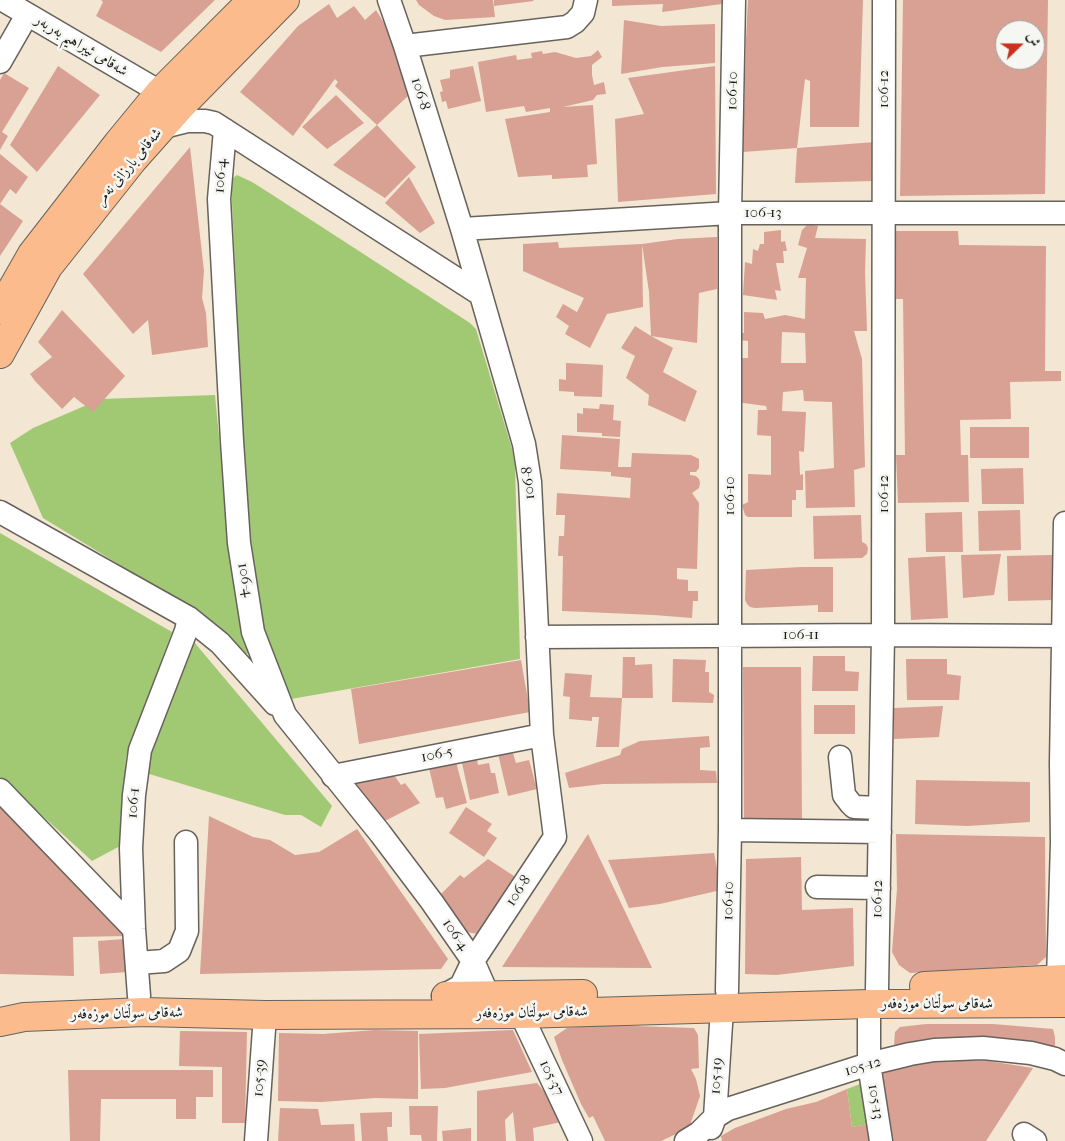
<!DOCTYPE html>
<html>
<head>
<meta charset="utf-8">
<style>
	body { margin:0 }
	#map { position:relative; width:1065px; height:1141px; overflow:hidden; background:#f3e6d2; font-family:"IM FELL French Canon",Amiri,serif }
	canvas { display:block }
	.north { position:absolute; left:995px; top:20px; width:50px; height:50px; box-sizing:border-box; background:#f6f6f2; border:1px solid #9f9f9c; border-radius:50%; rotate:68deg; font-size:14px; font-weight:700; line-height:20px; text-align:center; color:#1c1c1c }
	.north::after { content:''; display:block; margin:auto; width:18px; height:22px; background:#c8321e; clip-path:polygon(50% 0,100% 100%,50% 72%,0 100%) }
</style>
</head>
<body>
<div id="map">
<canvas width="1065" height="1141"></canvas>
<div class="north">ش</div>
</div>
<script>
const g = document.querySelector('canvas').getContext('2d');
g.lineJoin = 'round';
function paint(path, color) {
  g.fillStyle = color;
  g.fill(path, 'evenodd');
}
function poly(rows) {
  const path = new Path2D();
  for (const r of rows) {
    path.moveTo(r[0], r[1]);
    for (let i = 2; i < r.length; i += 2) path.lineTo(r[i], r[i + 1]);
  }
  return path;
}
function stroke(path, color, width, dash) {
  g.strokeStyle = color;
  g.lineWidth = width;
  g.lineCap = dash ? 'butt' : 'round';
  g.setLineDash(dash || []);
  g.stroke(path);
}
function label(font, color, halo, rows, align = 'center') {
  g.font = font + ' "IM FELL French Canon",Amiri,serif';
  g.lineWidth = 5;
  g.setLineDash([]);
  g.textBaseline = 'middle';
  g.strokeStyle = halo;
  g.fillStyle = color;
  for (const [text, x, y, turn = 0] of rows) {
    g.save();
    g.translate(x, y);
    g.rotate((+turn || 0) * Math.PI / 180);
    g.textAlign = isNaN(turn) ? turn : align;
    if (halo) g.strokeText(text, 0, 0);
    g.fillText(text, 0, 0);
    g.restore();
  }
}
paint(poly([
	[237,175,252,182,271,194,470,323,476,329,512,449,515,465,520,659,291,699,265,641,250,575,231,182,233,178],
	[215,395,223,478,253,650,245,655,192,609,43,518,10,443,33,428,101,399],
	[0,533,172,632,126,757,122,845,92,861,0,777],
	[194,642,332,806,321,827,301,815,285,815,146,773,161,705],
	[868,1081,873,1123,852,1127,847,1089]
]), '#a1c974');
paint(poly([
	[101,0,215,0,161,52,96,16,103,2],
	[416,0,493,0,495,17,445,20,434,16,419,5],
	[494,0,533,0,534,1,494,6],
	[612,0,722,0,722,4,662,12,663,4,612,6],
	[748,0,863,0,859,127,810,127,810,81,805,79,797,148,875,142,874,181,795,183,797,148,743,152,746,40],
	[903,0,1048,0,1045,194,900,196],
	[1005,30,1035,30,1035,60,1005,60],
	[329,4,337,18,354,6,365,20,376,10,389,31,408,96,377,125,335,86,338,82,335,79,293,136,240,92,298,26],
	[624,20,661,26,715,24,715,63,662,67,621,74],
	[598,50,602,57,592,65,592,75,594,85,604,82,606,94,597,95,593,100,563,107,593,105,597,164,587,165,588,177,552,179,552,175,518,177,505,119,550,112,550,108,526,112,524,106,486,112,478,62,516,55,517,60,532,58,531,53,542,51,543,54,555,52,576,58,591,56],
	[58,66,100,95,37,172,10,145],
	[473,66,481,101,448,109,446,101,442,102,440,92,443,91,440,80,450,78,450,70],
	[715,66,716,194,618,202,615,119,644,114,628,78],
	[4,73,29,88,2,132,8,136,0,150,0,80],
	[336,95,364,123,327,149,302,127],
	[377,125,416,167,385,198,333,165],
	[190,147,204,271,202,298,206,313,208,347,152,355,148,320,133,334,83,274],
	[0,154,28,177,16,194,10,189,0,204,23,221,0,256],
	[409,177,435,223,420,233,385,203],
	[808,224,818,226,815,238,866,239,865,272,867,331,854,331,862,359,865,467,854,470,855,507,806,508,805,471,834,468,832,402,804,401,803,390,783,392,782,411,806,412,804,452,799,451,800,475,803,474,803,490,796,490,796,500,792,500,792,517,748,517,745,515,742,505,748,502,748,474,771,475,771,436,757,435,758,410,767,410,766,406,736,402,736,358,748,358,748,341,739,340,739,333,744,333,744,312,763,313,765,319,785,315,805,319,806,278,798,278,807,248,798,245,802,230],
	[782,332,805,333,806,363,781,363],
	[781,230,781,242,785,241,787,251,783,251,784,263,776,263,781,291,775,290,777,300,743,295,745,262,752,264,753,249,758,251,760,244,764,244,764,232],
	[893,231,958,231,959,245,1046,246,1045,371,1061,371,1061,381,1010,382,1011,419,960,420,961,455,968,455,969,502,898,503,896,455,905,455,903,299,893,299],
	[717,237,717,289,699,293,697,343,651,336,673,348,663,372,697,391,685,422,648,405,649,395,626,378,635,356,621,348,635,326,651,336,649,292,642,244,643,307,607,314,590,348,565,334,569,326,556,317,563,304,577,312,584,298,523,271,523,244,558,242,559,248,642,244,678,239],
	[62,310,125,376,93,412,74,397,62,409,35,381,30,374,52,357,38,342],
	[566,363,603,365,602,397,574,396,574,392,559,391,559,379,566,380],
	[600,404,614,405,613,420,621,421,620,437,602,436,602,433,577,432,577,413,583,414,583,408,599,409],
	[970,427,1029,427,1029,458,970,458],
	[562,435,620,439,618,467,631,467,632,453,691,455,699,459,699,468,696,472,690,472,690,475,696,476,699,479,700,483,699,488,692,493,699,503,697,569,677,568,677,579,688,580,688,591,698,591,698,601,693,601,692,618,654,615,562,611,563,556,558,556,559,536,564,536,565,515,556,515,557,493,630,498,631,478,611,476,611,472,560,469],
	[1023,468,1024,504,982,504,981,469],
	[1020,510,1021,550,979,551,978,511],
	[962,512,963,552,926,552,925,513],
	[861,515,862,542,866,544,868,548,867,554,862,558,814,559,813,516],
	[1001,554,994,595,963,598,961,555],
	[1052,555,1054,600,1008,601,1007,556],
	[945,556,948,618,911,620,908,558],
	[802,567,833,567,833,612,818,612,818,605,755,608,750,607,747,604,745,600,746,570],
	[813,656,845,656,845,671,859,672,858,691,812,691],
	[623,657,635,657,635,665,652,664,653,698,622,698],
	[673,659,706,660,705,672,709,672,709,692,714,695,713,703,672,702],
	[906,659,947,659,947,674,961,676,959,700,907,700],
	[521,660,530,712,359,744,351,689],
	[743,667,801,667,802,824,744,824],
	[565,673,592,675,590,697,622,698,619,747,596,747,599,717,592,717,592,721,569,719,570,697,563,696],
	[814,705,855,705,855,734,814,734],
	[943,706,939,737,894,739,894,708],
	[709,736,710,747,700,748,700,770,716,771,717,783,603,784,569,788,565,773,620,755,622,749,640,741],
	[512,750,516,763,529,760,537,789,508,796,498,754],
	[477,760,478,765,489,763,491,773,495,773,499,793,470,800,462,763],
	[456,762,467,803,446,809,443,797,436,798,429,768],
	[391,771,401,785,405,783,420,803,383,822,351,783,370,774,375,781],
	[916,780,1030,782,1030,822,968,826,915,824],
	[0,801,128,936,73,937,74,976,0,974],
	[466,807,492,824,487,831,497,838,484,857,449,833],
	[209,816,253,837,270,840,295,855,319,852,357,829,448,959,441,969,200,974],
	[588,834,652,968,502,967],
	[896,834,1045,837,1046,957,1037,965,910,973,899,965,892,952,897,889],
	[714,853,721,890,660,904,629,908,608,860],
	[801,857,802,910,853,908,854,966,776,975,745,974,746,859],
	[488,859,520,880,485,935,466,932,435,900,460,875,464,878],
	[124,939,127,972,100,974,98,941],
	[926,1024,993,1024,1053,1029,1055,1037,1055,1059,902,1051,894,1044,895,1032,900,1027],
	[606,1025,694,1028,698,1035,699,1068,691,1069,696,1079,700,1096,689,1128,661,1141,605,1141,593,1116,589,1118,581,1104,562,1060,554,1037,567,1028],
	[375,1030,418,1031,418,1099,375,1098,322,1102,278,1101,279,1033,323,1034],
	[513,1030,532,1072,445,1088,421,1089,419,1034],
	[180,1031,247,1032,245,1123,222,1123,222,1067,179,1066],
	[954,1060,988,1061,1033,1068,986,1141,889,1141,883,1073,925,1061],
	[68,1070,213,1070,213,1097,196,1097,196,1119,176,1119,176,1099,101,1099,100,1141,70,1141],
	[537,1083,555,1104,561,1122,533,1128,534,1141,516,1141,513,1112,505,1120,506,1141,477,1141,477,1091],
	[847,1089,852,1127,873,1123,878,1141,722,1141,721,1136,735,1128,786,1109,816,1102],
	[409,1106,438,1106,437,1141,422,1141,421,1135,410,1135],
	[280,1108,318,1109,321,1125,354,1124,355,1141,278,1141],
	[392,1112,392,1127,387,1127,388,1141,362,1141,360,1113],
	[471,1128,471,1141,443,1141,442,1131]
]), '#d8a194');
const minor = poly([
	[3,0,160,92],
	[389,0,405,46,462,229,524,444,530,482,542,735,555,837,473,961,461,986,443,996],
	[405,46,567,27,575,22,583,13,586,0],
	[0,62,27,15],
	[163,127,187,121,205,121,214,123,480,294],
	[225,130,219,199,232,441,239,543,253,632,285,715,380,833,432,902,473,961,488,995],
	[462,229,730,213,1065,213],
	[0,512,189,618,220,643,275,704],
	[537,637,883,635,1065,636],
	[840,757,844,795,851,804,854,807,880,808],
	[333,776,542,735],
	[0,790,134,929],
	[730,830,880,832],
	[817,887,879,888],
	[137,963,164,961,179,951,187,931,186,842],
	[1058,980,1062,842,1061,763,1065,523],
	[877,989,883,635,884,0],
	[727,991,730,830,730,213,734,0],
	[139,996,134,929,131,848,134,795,140,750,186,631,189,618],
	[869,1004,869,1064,881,1141],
	[521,1014,581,1141],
	[711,1128,715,1117,722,1009],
	[1024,1134,1035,1141],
	[256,1141,265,1015],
	[686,1141,699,1133,715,1117,728,1109,869,1064,910,1054,934,1050,983,1048,1031,1053,1055,1059,1065,1064]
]);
const major = poly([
	[0,310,32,254,118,143,160,92,252,0],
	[0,354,48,267,133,160,181,106,285,0],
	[924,986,1065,979],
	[446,996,583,994],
	[0,1022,24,1017,144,1012,265,1015,521,1014,869,1004,1065,1003]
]);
stroke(minor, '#67635c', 25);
stroke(major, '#67635c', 30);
stroke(minor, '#fff', 22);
stroke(major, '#fbbb8d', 28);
label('15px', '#1c1c1c', '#f6f6f2', [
	["شەقامی ئیبراهیم بەربەر",81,46,31],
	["106-12",884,89,-90],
	["106-10",733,91,-89],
	["106-8",420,94,73],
	["شەقامی بارزانی نەمر",129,167,-50],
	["106-4",221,176,-86],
	["106-13",763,213],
	["106-8",529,483,-95],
	["106-12",884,494,-90],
	["106-10",730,496,-90],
	["106-4",245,580,80],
	["106-11",801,635],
	["106-5",437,755,-11],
	["106-1",134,803,-86],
	["106-8",519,891,-57],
	["106-12",878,899,-89],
	["106-10",729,901,-89],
	["106-4",455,935,56],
	["شەقامی سوڵتان موزەفەر",937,1004],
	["شەقامی سوڵتان موزەفەر",532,1013,-1],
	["شەقامی سوڵتان موزەفەر",127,1014,-1],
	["105-12",863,1067,-16],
	["105-19",717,1076,-86],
	["105-39",260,1078,-86],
	["105-37",551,1078,64],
	["105-13",875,1102,81]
]);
</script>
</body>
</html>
